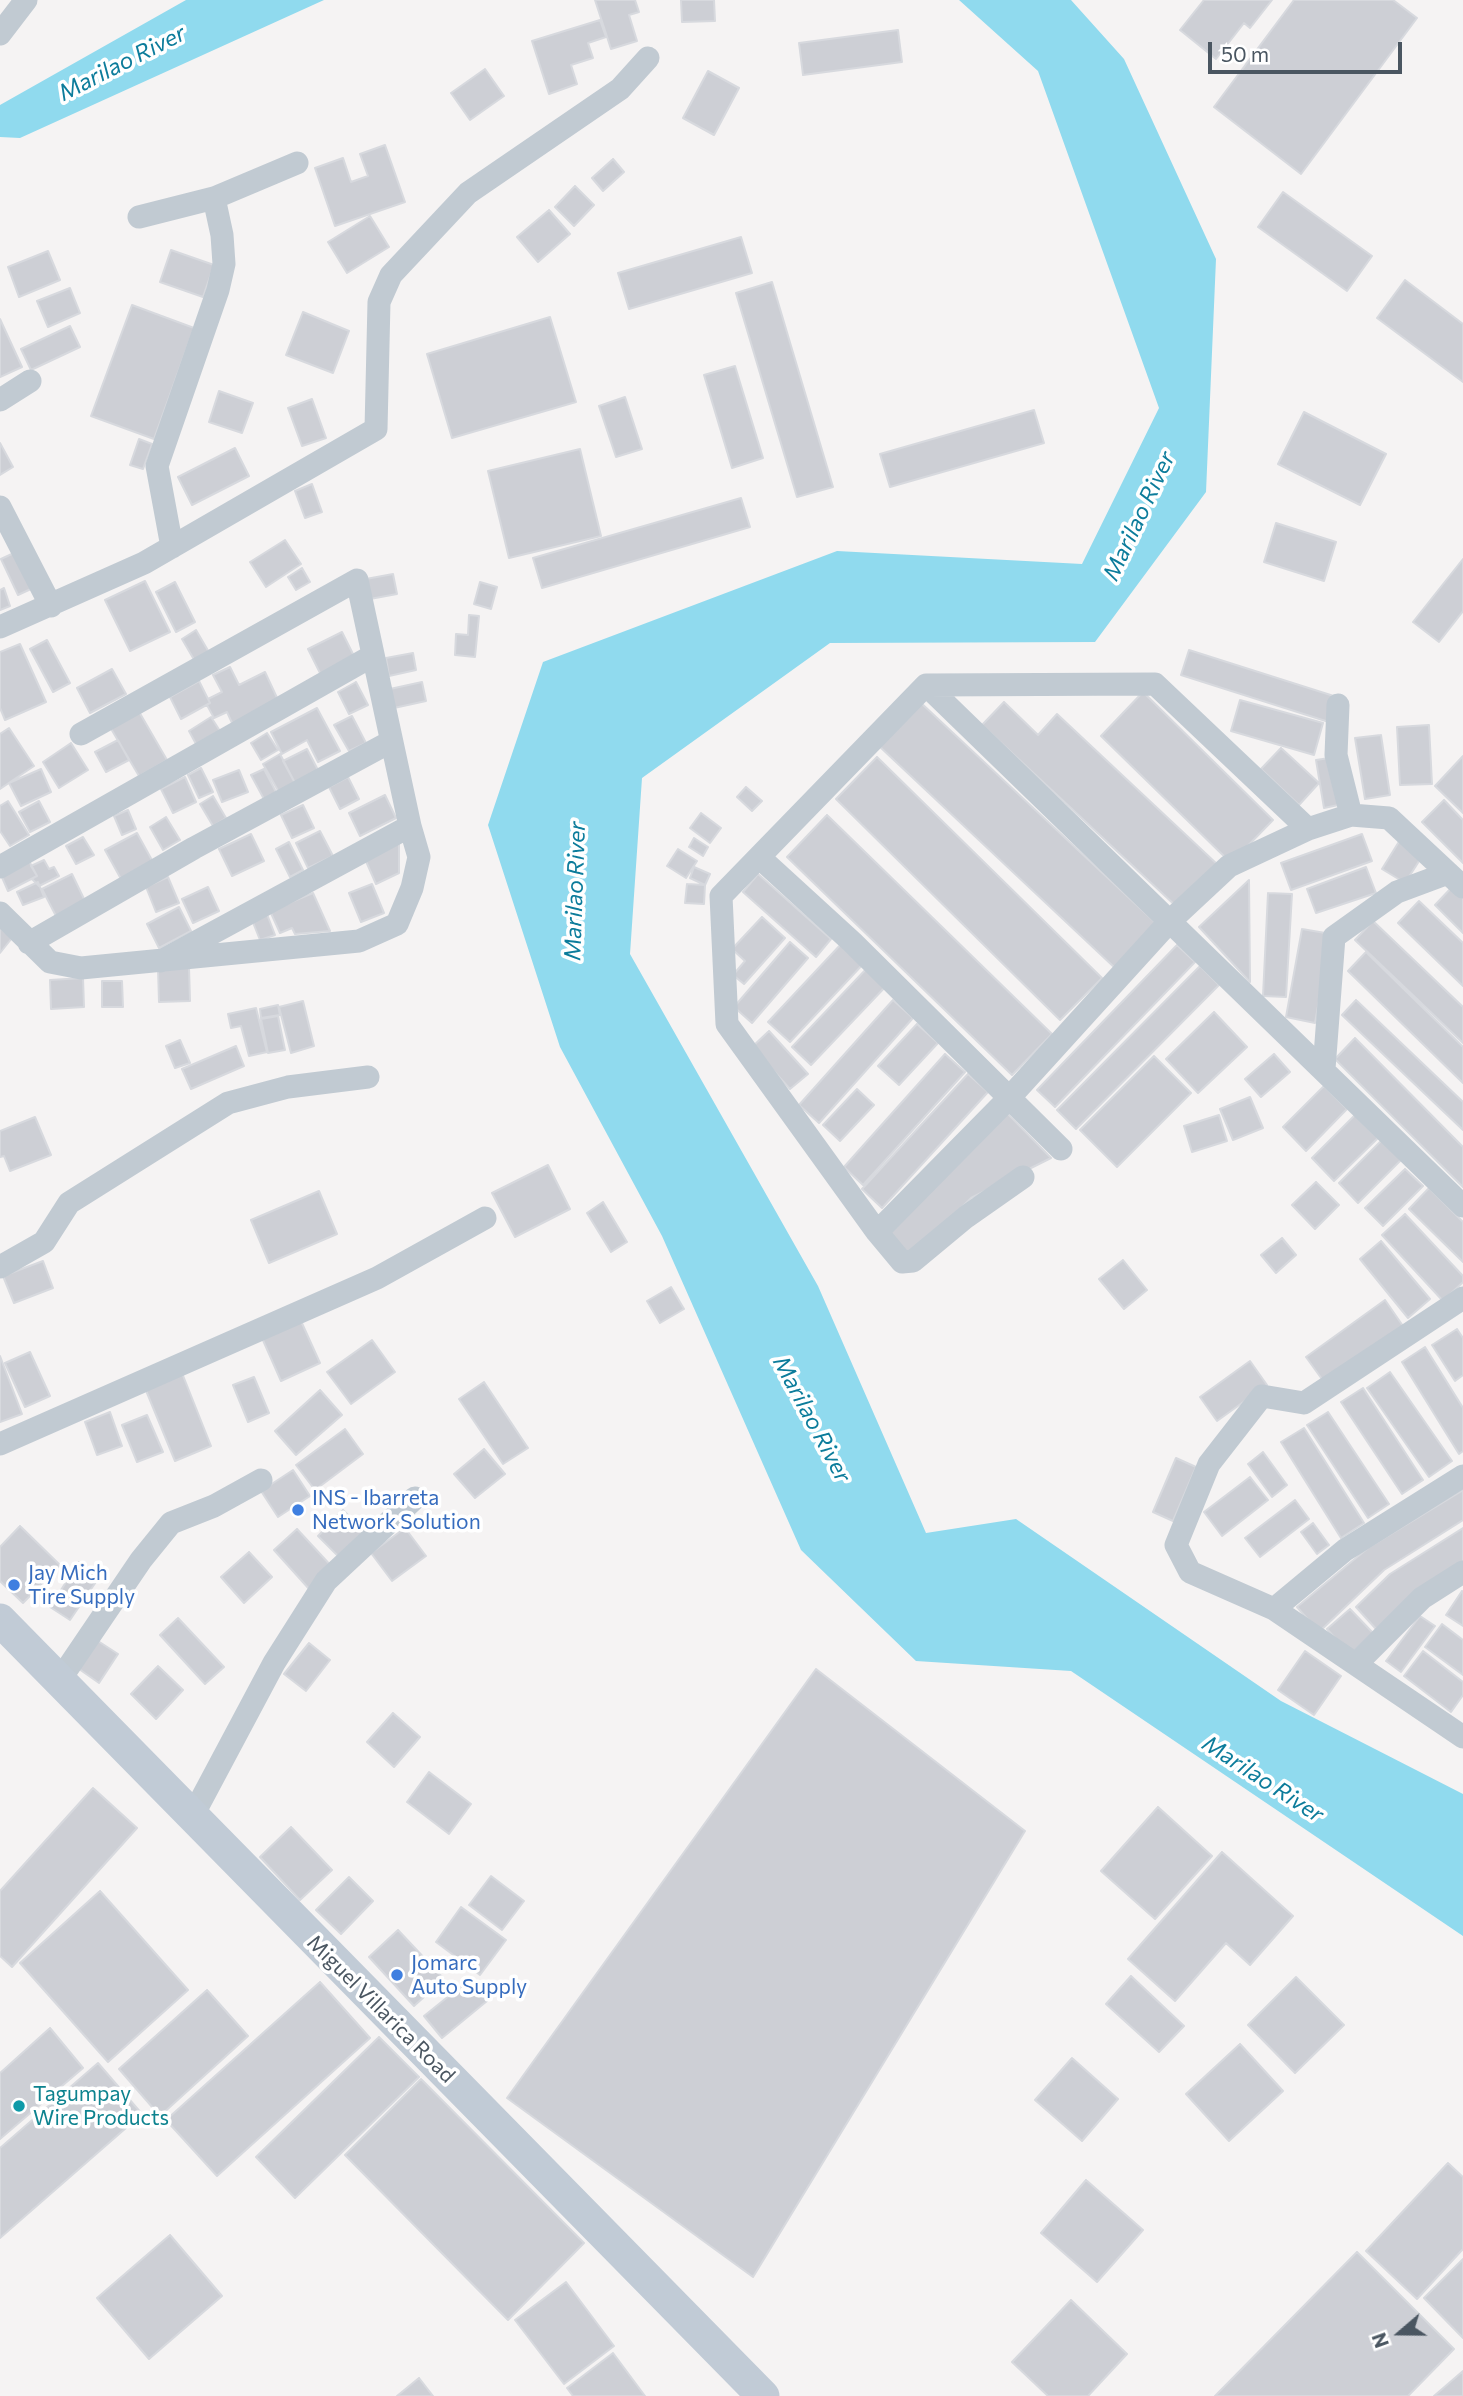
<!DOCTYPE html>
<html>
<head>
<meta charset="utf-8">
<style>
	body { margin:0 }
	#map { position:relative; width:1463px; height:2396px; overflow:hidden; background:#f5f3f3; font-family:Commissioner,sans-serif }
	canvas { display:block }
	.north { position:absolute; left:1365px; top:2298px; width:70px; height:70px; -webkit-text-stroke:5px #fff; paint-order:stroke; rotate:250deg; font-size:19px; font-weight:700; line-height:28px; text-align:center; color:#4a5661 }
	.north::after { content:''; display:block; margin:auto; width:24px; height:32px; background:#4a5661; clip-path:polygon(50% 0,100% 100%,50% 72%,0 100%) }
	.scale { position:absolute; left:1208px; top:42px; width:194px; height:32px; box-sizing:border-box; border:4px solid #4a5661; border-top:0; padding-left:9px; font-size:21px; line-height:24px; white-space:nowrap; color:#4a5661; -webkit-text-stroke:5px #fff; paint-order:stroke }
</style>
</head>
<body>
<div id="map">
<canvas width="1463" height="2396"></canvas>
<div class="north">N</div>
<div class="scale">50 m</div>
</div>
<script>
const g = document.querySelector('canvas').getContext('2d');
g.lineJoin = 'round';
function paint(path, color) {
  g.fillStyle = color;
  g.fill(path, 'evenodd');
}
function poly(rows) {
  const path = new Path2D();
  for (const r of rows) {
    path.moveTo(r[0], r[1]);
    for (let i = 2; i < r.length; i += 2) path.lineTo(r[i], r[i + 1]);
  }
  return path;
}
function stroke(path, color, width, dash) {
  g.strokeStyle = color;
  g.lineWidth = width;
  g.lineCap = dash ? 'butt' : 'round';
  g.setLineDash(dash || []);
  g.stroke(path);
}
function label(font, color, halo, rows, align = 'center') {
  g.font = font + ' Commissioner,sans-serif';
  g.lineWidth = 7;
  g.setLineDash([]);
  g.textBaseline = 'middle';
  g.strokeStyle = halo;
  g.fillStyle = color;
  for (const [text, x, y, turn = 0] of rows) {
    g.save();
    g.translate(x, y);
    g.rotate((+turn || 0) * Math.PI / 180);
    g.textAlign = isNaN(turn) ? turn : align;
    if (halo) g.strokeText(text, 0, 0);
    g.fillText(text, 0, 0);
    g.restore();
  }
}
paint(poly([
	[186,0,324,0,20,138,0,137,0,105],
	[959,0,1071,0,1124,59,1216,259,1206,492,1095,642,830,643,642,778,630,954,818,1286,926,1533,1016,1519,1281,1701,1463,1794,1463,1936,1071,1671,916,1661,801,1550,662,1236,560,1047,488,825,543,662,837,551,1082,564,1159,408,1038,71]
]), '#90daee');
const building = poly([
	[595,0,635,0,639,12,629,15,637,41,611,49,595,0],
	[681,0,714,0,715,21,682,22,681,0],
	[1204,0,1272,0,1250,28,1244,23,1216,59,1180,30,1204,0],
	[1294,0,1393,0,1417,18,1301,174,1214,107,1294,0],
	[600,20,606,37,588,43,593,58,571,65,577,84,549,94,532,41,600,20],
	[898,30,902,62,803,75,799,43,898,30],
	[485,69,504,96,470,120,451,93,485,69],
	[708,71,739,88,714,135,683,118,708,71],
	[385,145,405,202,335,226,315,168,343,158,351,182,368,176,360,154,385,145],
	[613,159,624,172,603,191,592,178,613,159],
	[575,186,594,205,574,226,555,207,575,186],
	[1283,192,1372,256,1347,291,1258,227,1283,192],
	[549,210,570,234,538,262,517,237,549,210],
	[370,216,389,247,347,273,328,242,370,216],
	[741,237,752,273,629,309,618,273,741,237],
	[171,250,214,265,203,297,160,282,171,250],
	[48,251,60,280,19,297,8,267,48,251],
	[1405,280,1463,324,1463,382,1377,318,1405,280],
	[772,282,833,487,797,497,736,293,772,282],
	[70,288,80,313,48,327,37,301,70,288],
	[132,305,194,328,154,439,91,416,132,305],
	[303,312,349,331,333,373,286,355,303,312],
	[550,317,576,402,452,438,427,354,550,317],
	[0,319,22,367,0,377,0,319],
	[70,326,80,347,31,370,21,349,70,326],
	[735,366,763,458,732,468,704,375,735,366],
	[219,391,253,403,242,433,209,422,219,391],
	[625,397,642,449,616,457,599,406,625,397],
	[312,399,326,438,302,446,288,408,312,399],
	[1034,410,1044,443,890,487,880,454,1034,410],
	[1304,412,1386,454,1360,505,1278,464,1304,412],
	[139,439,152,444,143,469,130,465,139,439],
	[0,443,13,467,0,475,0,443],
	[235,448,249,476,192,505,178,477,235,448],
	[580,449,601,536,509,558,488,471,580,449],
	[312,484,322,512,305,518,295,491,312,484],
	[741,498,750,527,542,588,533,558,741,498],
	[1276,523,1336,542,1324,581,1264,562,1276,523],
	[285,540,301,564,266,587,250,562,285,540],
	[16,552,33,588,18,595,1,559,16,552],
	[1463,559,1463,611,1439,642,1413,622,1463,559],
	[302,568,310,582,296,590,288,577,302,568],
	[393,574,397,594,370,599,366,579,393,574],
	[145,581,170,632,130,651,105,600,145,581],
	[175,582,195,622,176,632,156,592,175,582],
	[480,582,497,587,491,609,474,604,480,582],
	[4,588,10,606,0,610,0,590,4,588],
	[469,615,479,616,475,657,455,655,456,634,468,635,469,615],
	[196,630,210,654,196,663,182,639,196,630],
	[342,632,355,658,321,675,308,649,342,632],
	[47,640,70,683,53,692,30,649,47,640],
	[20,644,46,702,5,720,0,708,0,652,20,644],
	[1189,650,1340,698,1332,723,1181,675,1189,650],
	[413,653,416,670,389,676,386,658,413,653],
	[230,667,239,685,265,672,279,702,233,725,227,712,214,718,207,705,210,703,208,699,222,692,213,675,230,667],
	[112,669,126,694,90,713,77,688,112,669],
	[199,681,210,703,181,719,170,697,199,681],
	[356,682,368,705,349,714,338,692,356,682],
	[422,682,426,701,394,708,390,689,422,682],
	[1143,692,1273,820,1231,863,1101,736,1143,692],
	[1240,700,1323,723,1314,755,1231,731,1240,700],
	[920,702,1157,924,1115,968,879,746,920,702],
	[1004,702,1038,735,1057,714,1218,865,1178,908,982,725,1004,702],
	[317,708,340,751,318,762,307,740,282,754,271,732,317,708],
	[138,710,167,760,139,776,110,727,138,710],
	[352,716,366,743,349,751,334,725,352,716],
	[211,717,220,731,196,744,189,731,211,717],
	[1429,725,1432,784,1400,785,1397,727,1429,725],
	[9,728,34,766,0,789,0,734,9,728],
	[267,733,278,750,261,760,251,743,267,733],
	[1381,735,1390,795,1365,799,1355,738,1381,735],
	[118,740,129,760,106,772,95,752,118,740],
	[71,743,88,770,59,788,43,762,71,743],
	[1281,748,1319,783,1299,805,1261,769,1281,748],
	[307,749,319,772,296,785,283,761,307,749],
	[280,754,296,785,280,794,263,764,280,754],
	[1463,756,1463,813,1435,786,1463,756],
	[877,757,1102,978,1060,1020,836,799,877,757],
	[1336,757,1343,804,1324,808,1316,760,1336,757],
	[201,768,213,792,199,798,188,775,201,768],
	[41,769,51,792,21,806,9,783,41,769],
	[264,769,277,794,265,801,251,775,264,769],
	[239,770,248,792,222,802,213,780,239,770],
	[185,777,196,802,173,813,161,789,185,777],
	[348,777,359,799,340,809,329,787,348,777],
	[746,787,762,801,752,811,737,797,746,787],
	[385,795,396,818,360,836,349,813,385,795],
	[213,796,226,818,213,826,200,804,213,796],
	[1444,800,1463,820,1463,863,1422,822,1444,800],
	[8,801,29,835,10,846,0,831,0,806,8,801],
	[39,801,50,822,30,832,19,812,39,801],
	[303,805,314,828,292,838,281,815,303,805],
	[128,810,136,829,122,835,114,816,128,810],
	[701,813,721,828,710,843,690,828,701,813],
	[827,815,1052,1034,1012,1075,787,857,827,815],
	[166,817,180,840,163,850,150,827,166,817],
	[320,831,333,856,308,868,296,843,320,831],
	[137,833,153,862,121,879,105,850,137,833],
	[251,834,264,861,232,876,219,849,251,834],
	[1362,834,1372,861,1291,890,1281,863,1362,834],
	[83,837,94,855,76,864,66,846,83,837],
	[694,838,708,847,703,856,689,847,694,838],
	[1400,840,1423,855,1405,883,1382,869,1400,840],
	[289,842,303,870,290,877,276,849,289,842],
	[399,842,399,873,376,884,365,859,399,842],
	[678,849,697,861,686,878,667,866,678,849],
	[44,860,49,869,54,867,59,876,39,886,32,879,37,876,31,866,44,860],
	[29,861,37,876,8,891,1,875,29,861],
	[694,867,710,874,705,885,690,878,694,867],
	[1366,867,1376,893,1316,913,1307,889,1366,867],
	[72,874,85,901,56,916,42,889,72,874],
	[758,874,831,939,816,957,743,892,758,874],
	[168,877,179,903,156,912,146,887,168,877],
	[1249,880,1250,982,1199,927,1249,880],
	[38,882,44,897,23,905,17,892,38,882],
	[372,884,384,913,361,922,349,893,372,884],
	[687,884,705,885,704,904,685,903,687,884],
	[1453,886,1463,896,1463,933,1435,905,1453,886],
	[208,887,219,911,193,923,182,899,208,887],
	[313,893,330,931,295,934,292,928,280,933,270,911,313,893],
	[1268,893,1292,894,1286,997,1263,996,1268,893],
	[1419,901,1463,943,1463,986,1398,923,1419,901],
	[179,907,191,931,159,948,147,924,179,907],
	[265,909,275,935,260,940,250,915,265,909],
	[762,917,785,938,744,984,733,975,745,961,732,949,762,917],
	[1373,921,1463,1007,1463,1043,1355,940,1373,921],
	[0,928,12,938,0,953,0,928],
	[1302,929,1331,934,1315,1023,1286,1017,1302,929],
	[844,941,865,962,790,1042,768,1022,844,941],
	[790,942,808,958,752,1023,734,1007,790,942],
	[1177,945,1195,962,1055,1107,1037,1090,1177,945],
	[1366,952,1463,1047,1463,1083,1348,971,1366,952],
	[870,965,889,983,811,1065,792,1047,870,965],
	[1200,966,1219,985,1076,1129,1057,1110,1200,966],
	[189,967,190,1001,159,1002,158,968,189,967],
	[83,978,84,1007,51,1009,50,980,83,978],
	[102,981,122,981,123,1007,102,1007,102,981],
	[893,1000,913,1018,819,1123,799,1105,893,1000],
	[1356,1000,1463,1102,1463,1130,1342,1015,1356,1000],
	[303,1001,314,1046,291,1053,279,1007,303,1001],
	[278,1005,280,1015,261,1018,260,1009,278,1005],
	[256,1008,267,1052,249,1056,241,1026,231,1028,228,1014,256,1008],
	[1214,1012,1247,1047,1198,1093,1166,1059,1214,1012],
	[278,1016,285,1050,268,1053,261,1019,278,1016],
	[917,1024,938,1043,899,1085,878,1066,917,1024],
	[769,1031,808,1074,790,1089,752,1047,769,1031],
	[1355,1038,1463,1147,1463,1187,1335,1059,1355,1038],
	[180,1040,190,1063,175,1068,166,1046,180,1040],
	[236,1046,244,1066,191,1089,182,1069,236,1046],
	[945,1054,965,1072,863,1185,844,1167,945,1054],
	[1274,1054,1290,1072,1261,1097,1245,1079,1274,1054],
	[1154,1056,1191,1093,1117,1167,1080,1130,1154,1056],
	[968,1074,988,1092,882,1208,862,1189,968,1074],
	[1324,1086,1347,1109,1306,1151,1283,1127,1324,1086],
	[857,1089,874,1105,840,1141,823,1125,857,1089],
	[1250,1097,1263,1128,1233,1140,1220,1109,1250,1097],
	[1007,1113,1051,1158,971,1198,910,1259,885,1234,1007,1113],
	[1219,1115,1227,1141,1192,1152,1184,1126,1219,1115],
	[1355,1115,1378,1138,1334,1181,1312,1158,1355,1115],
	[35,1117,51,1155,10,1171,4,1156,0,1157,0,1131,35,1117],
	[1382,1140,1401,1160,1358,1203,1339,1183,1382,1140],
	[548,1165,570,1209,515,1237,492,1193,548,1165],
	[1405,1169,1423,1186,1383,1226,1365,1208,1405,1169],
	[1316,1182,1339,1205,1315,1229,1292,1205,1316,1182],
	[1429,1188,1463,1222,1463,1262,1409,1209,1429,1188],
	[319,1191,337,1234,269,1263,251,1220,319,1191],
	[603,1202,627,1242,611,1252,587,1213,603,1202],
	[1405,1214,1463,1276,1463,1282,1443,1301,1382,1235,1405,1214],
	[1282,1238,1296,1255,1276,1273,1261,1255,1282,1238],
	[1381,1241,1430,1299,1408,1318,1360,1259,1381,1241],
	[1123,1260,1147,1290,1124,1309,1099,1279,1123,1260],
	[43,1261,53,1288,14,1303,3,1276,43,1261],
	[671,1287,684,1309,660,1323,647,1301,671,1287],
	[1385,1300,1403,1326,1324,1382,1306,1357,1385,1300],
	[301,1321,320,1363,281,1381,262,1338,301,1321],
	[1457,1329,1463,1338,1463,1375,1455,1381,1432,1345,1457,1329],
	[372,1340,395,1372,351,1404,327,1372,372,1340],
	[1425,1347,1463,1408,1463,1451,1459,1454,1402,1362,1425,1347],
	[30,1352,50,1396,25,1407,5,1363,30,1352],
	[0,1356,22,1414,0,1422,0,1356],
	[1250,1361,1267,1385,1217,1421,1200,1397,1250,1361],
	[1390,1372,1452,1461,1429,1477,1367,1388,1390,1372],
	[182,1373,211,1446,175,1461,145,1388,182,1373],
	[254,1377,269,1413,248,1422,233,1385,254,1377],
	[484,1382,528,1448,503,1464,459,1399,484,1382],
	[1363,1388,1423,1480,1402,1494,1341,1402,1363,1388],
	[320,1390,342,1415,296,1455,275,1431,320,1390],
	[110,1412,122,1446,97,1455,85,1422,110,1412],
	[1328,1412,1389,1504,1368,1518,1307,1425,1328,1412],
	[147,1415,163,1452,137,1462,122,1425,147,1415],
	[1304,1428,1364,1523,1341,1538,1281,1442,1304,1428],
	[345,1429,363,1454,315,1490,296,1465,345,1429],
	[484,1449,505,1474,475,1498,454,1474,484,1449],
	[1263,1452,1287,1485,1272,1497,1248,1464,1263,1452],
	[1176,1458,1196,1467,1173,1521,1153,1512,1176,1458],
	[293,1470,310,1496,278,1517,261,1491,293,1470],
	[1250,1477,1268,1500,1222,1536,1204,1512,1250,1477],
	[1463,1490,1463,1520,1384,1570,1319,1632,1297,1607,1368,1548,1463,1490],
	[1295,1500,1309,1519,1260,1557,1245,1538,1295,1500],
	[343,1510,368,1535,343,1561,318,1536,343,1510],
	[1313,1523,1329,1545,1317,1554,1301,1532,1313,1523],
	[20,1526,60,1565,23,1603,0,1581,0,1547,20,1526],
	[405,1528,426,1556,392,1581,371,1553,405,1528],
	[1463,1528,1463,1563,1376,1629,1356,1607,1390,1574,1463,1528],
	[297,1529,334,1569,310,1590,274,1550,297,1529],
	[249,1552,272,1577,244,1603,221,1577,249,1552],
	[79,1562,100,1576,70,1620,50,1607,79,1562],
	[1462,1591,1463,1592,1463,1626,1446,1615,1462,1591],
	[1350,1609,1373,1633,1350,1655,1327,1629,1350,1609],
	[1420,1616,1435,1626,1401,1672,1386,1661,1420,1616],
	[178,1618,224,1667,205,1684,160,1635,178,1618],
	[1442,1624,1463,1640,1463,1675,1425,1647,1442,1624],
	[98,1641,118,1654,99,1683,79,1669,98,1641],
	[309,1643,330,1660,306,1691,284,1674,309,1643],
	[1305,1651,1341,1676,1314,1715,1278,1690,1305,1651],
	[1423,1651,1463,1682,1463,1695,1451,1712,1404,1676,1423,1651],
	[158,1666,183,1690,156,1719,131,1694,158,1666],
	[816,1669,1025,1831,753,2277,507,2098,816,1669],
	[393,1713,420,1737,394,1767,367,1742,393,1713],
	[429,1772,471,1804,449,1834,407,1802,429,1772],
	[93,1788,137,1828,12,1967,0,1956,0,1891,93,1788],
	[1158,1807,1212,1856,1155,1919,1101,1871,1158,1807],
	[291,1827,332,1870,300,1900,260,1857,291,1827],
	[1222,1852,1293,1916,1250,1965,1226,1943,1175,2001,1128,1959,1222,1852],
	[491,1876,524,1901,502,1930,469,1905,491,1876],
	[349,1877,373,1901,341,1934,316,1910,349,1877],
	[100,1891,188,1990,108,2062,20,1963,100,1891],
	[461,1907,506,1940,480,1975,436,1942,461,1907],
	[398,1930,444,1979,414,2006,369,1957,398,1930],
	[1131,1976,1184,2026,1159,2052,1106,2004,1131,1976],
	[1296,1977,1344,2025,1295,2073,1248,2025,1296,1977],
	[470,1979,487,2001,442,2038,424,2016,470,1979],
	[320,1982,370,2038,217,2176,166,2120,320,1982],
	[207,1990,248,2036,160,2116,119,2069,207,1990],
	[50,2028,83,2068,0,2139,0,2073,50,2028],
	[379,2037,419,2077,295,2198,256,2157,379,2037],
	[1240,2044,1283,2091,1229,2141,1186,2094,1240,2044],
	[1072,2058,1118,2099,1082,2141,1035,2100,1072,2058],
	[98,2063,142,2114,0,2238,0,2148,98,2063],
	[421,2079,584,2243,508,2320,345,2155,421,2079],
	[1448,2163,1463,2177,1463,2249,1417,2299,1366,2251,1448,2163],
	[1086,2180,1143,2230,1097,2282,1041,2233,1086,2180],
	[170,2235,222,2296,149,2359,97,2298,170,2235],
	[1357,2252,1454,2349,1408,2396,1215,2396,1357,2252],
	[1463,2259,1463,2338,1424,2298,1463,2259],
	[566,2282,614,2346,564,2384,515,2320,566,2282],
	[1071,2300,1127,2354,1088,2396,1048,2396,1012,2362,1071,2300],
	[613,2353,645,2396,573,2396,567,2388,613,2353],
	[1463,2371,1463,2396,1434,2396,1463,2371],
	[419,2378,433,2396,397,2396,419,2378]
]);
paint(building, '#cdcfd5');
stroke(building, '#d7d9de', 2);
stroke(poly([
	[0,34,26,0],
	[139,217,214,198,297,163],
	[0,400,30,381],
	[0,507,51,606],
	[172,547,157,466,218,290,224,264,222,235,214,198],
	[0,627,144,563,376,429,379,302,391,275,468,193,620,89,648,58],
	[926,685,1463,1206],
	[1338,705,1336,755,1351,815],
	[81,734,357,580,410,826,161,961],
	[759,857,852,942,1061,1149],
	[0,867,372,656],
	[0,913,50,962,81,968,359,941,397,924,412,888,419,857,410,826],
	[29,943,194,848,390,742],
	[1324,1069,1334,937,1397,892,1448,873],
	[1023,1177,966,1217,913,1261,902,1262,877,1232,727,1024,721,896,926,685,1155,684,1308,829],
	[877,1232,1010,1097,1170,921,1229,866,1308,829,1351,815,1389,818,1463,887],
	[0,1267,44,1242,69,1203,228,1103,288,1087,368,1077],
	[1463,1298,1304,1403,1262,1396,1209,1464,1176,1545,1190,1572,1274,1609,1463,1737],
	[0,1444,377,1278,485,1218],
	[1274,1609,1345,1550,1463,1476],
	[1357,1663,1422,1598,1463,1572],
	[59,1681,141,1560,171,1523,214,1506,261,1480],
	[192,1817,274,1663,326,1581,415,1498]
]), '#c1cad2', 23);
stroke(poly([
	[0,1620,763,2396]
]), '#c1cbd6', 33);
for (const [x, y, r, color] of [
	[298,1510,7,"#3f7fe0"],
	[14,1585,7,"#3f7fe0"],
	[397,1975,7,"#3f7fe0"],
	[19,2106,7,"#0f9aa8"]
]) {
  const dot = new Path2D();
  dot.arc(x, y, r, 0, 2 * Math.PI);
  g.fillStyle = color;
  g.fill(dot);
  stroke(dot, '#fff', 2.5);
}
label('21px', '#366cbe', '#fff', [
	["INS - Ibarreta",312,1498],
	["Network Solution",312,1522],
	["Jay Mich",28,1573],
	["Tire Supply",28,1597],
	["Jomarc",411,1963],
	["Auto Supply",411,1987]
], 'left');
label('21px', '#4a5661', '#fff', [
	["Miguel Villarica Road",381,2009,45]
]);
label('21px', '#0d838f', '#fff', [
	["Tagumpay",33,2094],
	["Wire Products",33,2118]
], 'left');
label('italic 23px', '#0c7c9b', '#fff', [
	["Marilao River",122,63,-27],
	["Marilao River",1139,516,-65],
	["Marilao River",575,891,-88],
	["Marilao River",812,1419,62],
	["Marilao River",1263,1779,33]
]);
</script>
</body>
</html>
